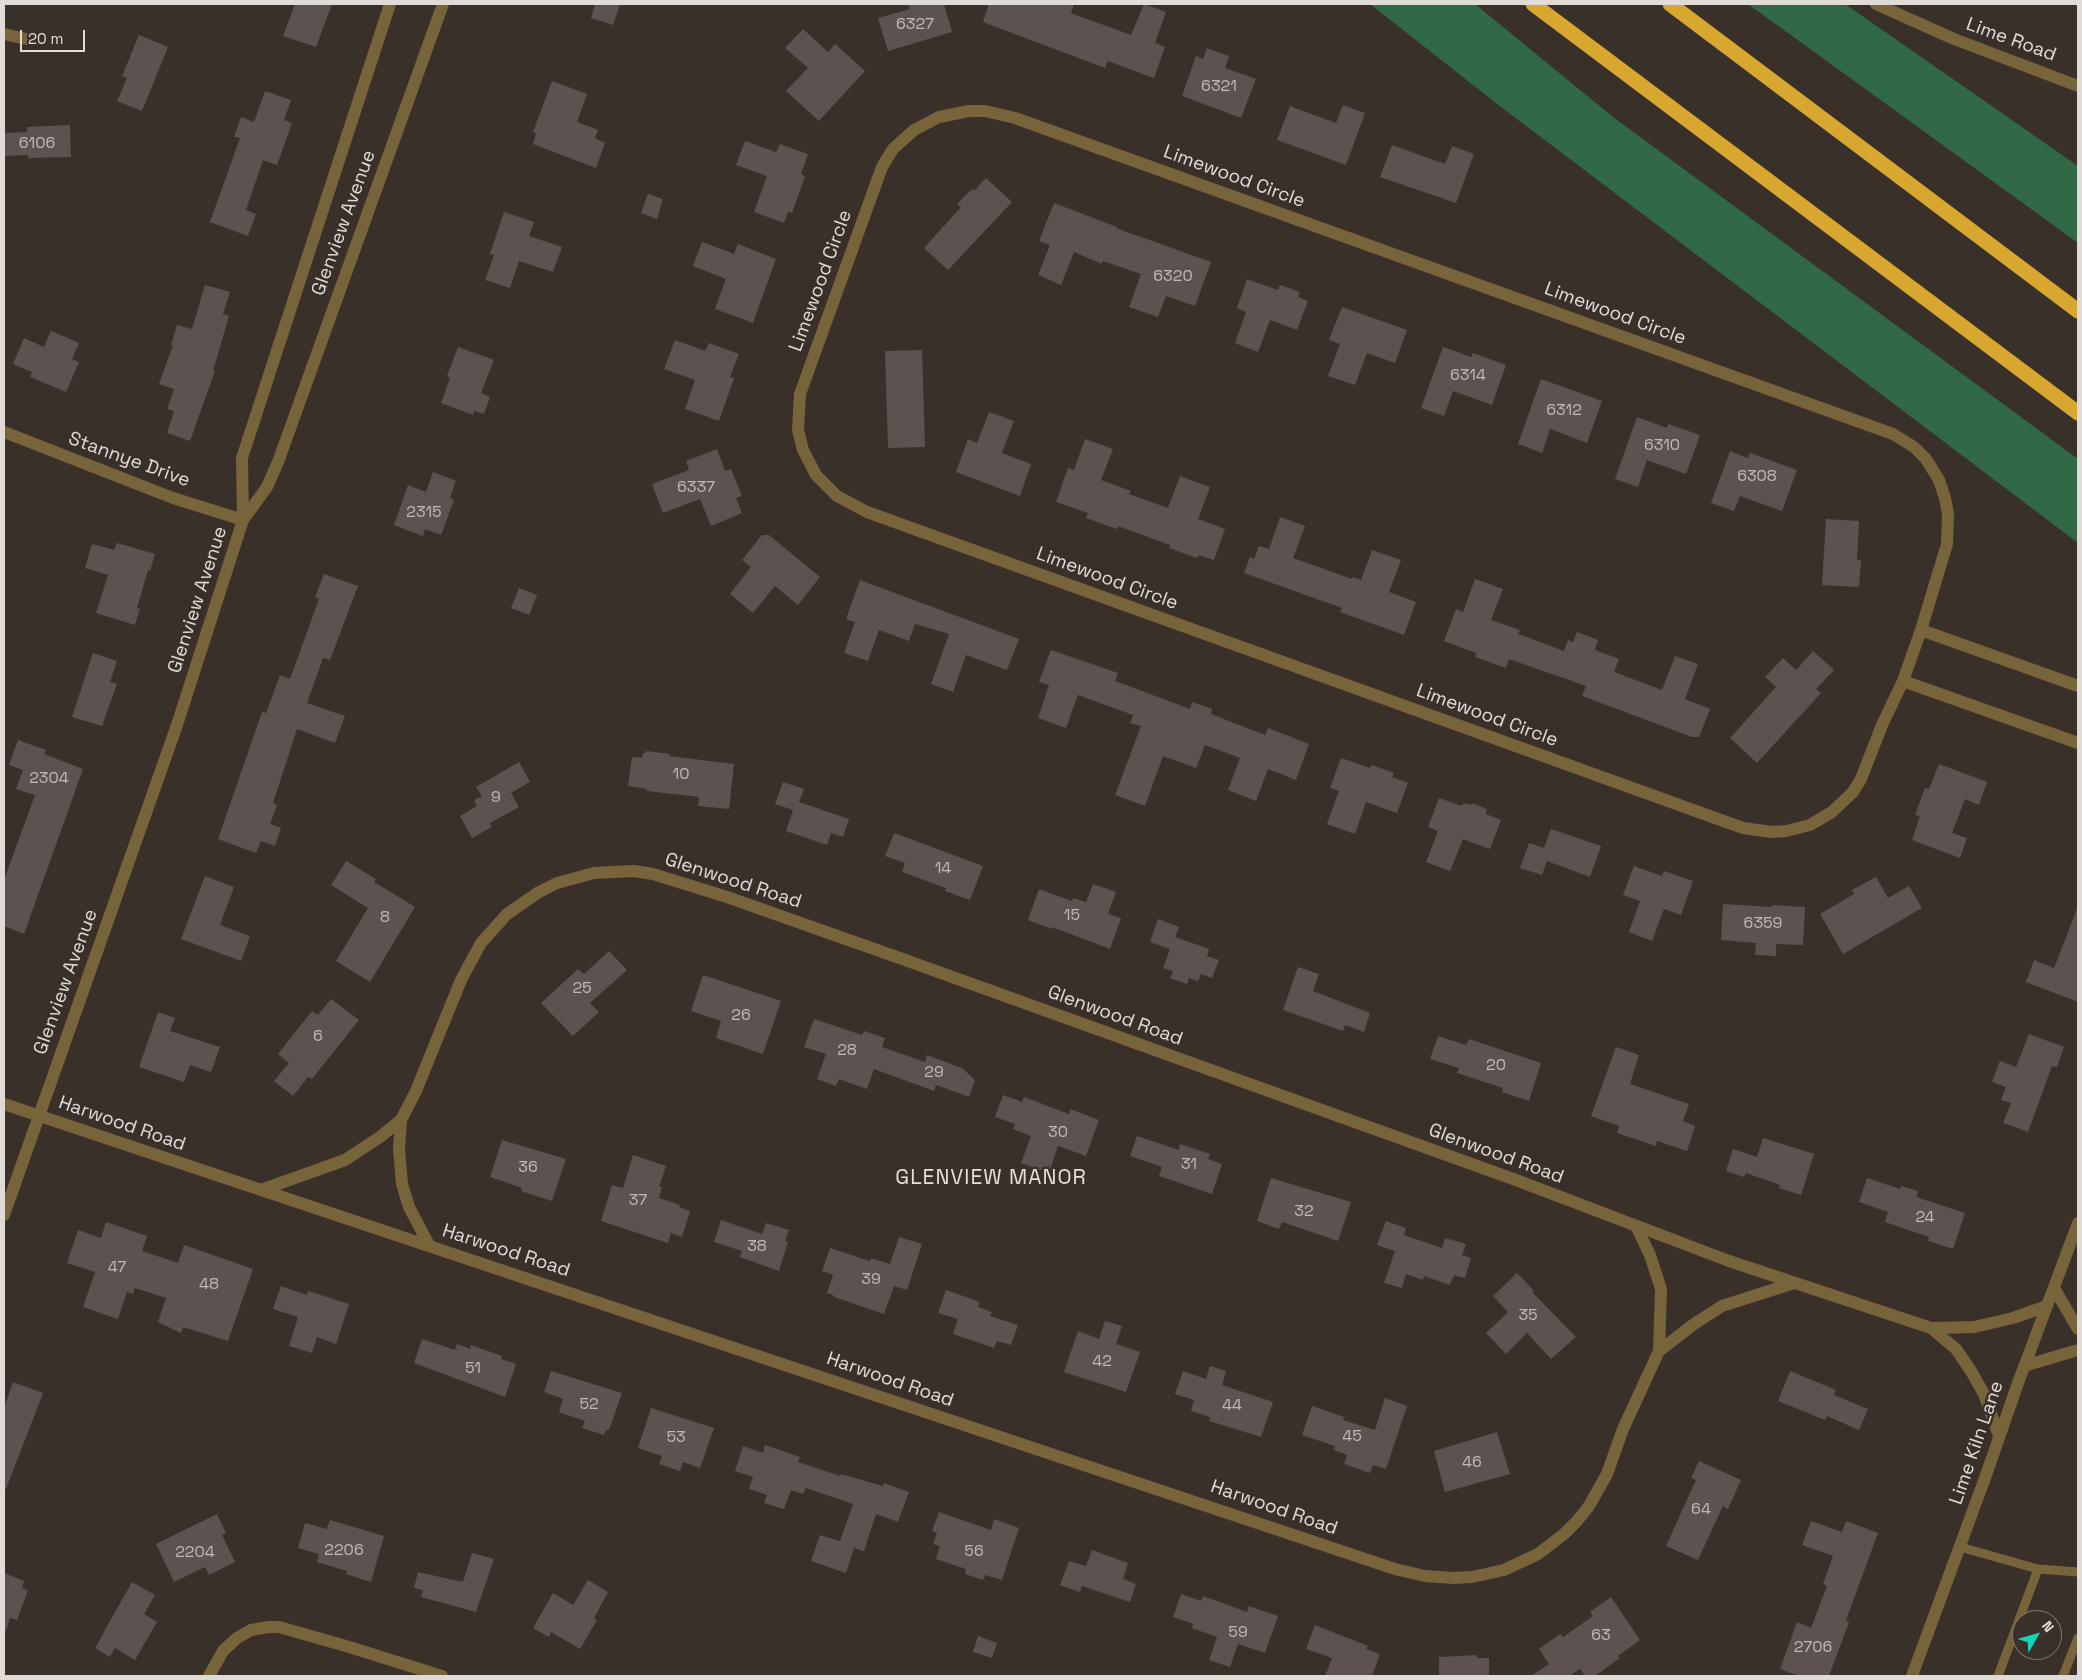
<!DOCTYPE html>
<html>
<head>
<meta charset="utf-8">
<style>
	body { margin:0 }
	#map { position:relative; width:2082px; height:1680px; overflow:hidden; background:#39302a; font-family:"Space Grotesk",sans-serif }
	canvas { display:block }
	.frame { position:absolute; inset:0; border:5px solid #e1dbd7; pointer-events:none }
	.north { position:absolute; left:2012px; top:1610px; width:50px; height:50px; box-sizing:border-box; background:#39302a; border:1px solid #7c746f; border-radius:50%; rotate:52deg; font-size:14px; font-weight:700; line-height:20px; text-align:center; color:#e1dbd7 }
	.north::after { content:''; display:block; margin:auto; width:18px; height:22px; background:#11d5b4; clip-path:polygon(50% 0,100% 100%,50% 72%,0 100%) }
	.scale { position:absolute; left:20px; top:30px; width:65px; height:22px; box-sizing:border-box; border:2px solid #e1dbd7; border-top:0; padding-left:6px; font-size:15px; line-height:18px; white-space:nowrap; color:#e1dbd7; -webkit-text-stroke:4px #39302a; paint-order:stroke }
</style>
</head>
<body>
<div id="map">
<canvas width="2082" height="1680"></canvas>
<div class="frame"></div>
<div class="north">N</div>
<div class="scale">20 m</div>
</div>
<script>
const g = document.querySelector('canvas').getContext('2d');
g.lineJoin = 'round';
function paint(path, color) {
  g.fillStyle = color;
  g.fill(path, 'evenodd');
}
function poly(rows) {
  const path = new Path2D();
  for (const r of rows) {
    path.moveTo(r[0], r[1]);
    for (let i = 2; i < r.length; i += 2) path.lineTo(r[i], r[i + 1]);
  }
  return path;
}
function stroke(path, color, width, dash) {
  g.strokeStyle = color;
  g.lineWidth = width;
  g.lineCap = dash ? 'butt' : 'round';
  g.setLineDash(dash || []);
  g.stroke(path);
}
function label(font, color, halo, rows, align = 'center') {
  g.font = font + ' "Space Grotesk",sans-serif';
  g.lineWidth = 5;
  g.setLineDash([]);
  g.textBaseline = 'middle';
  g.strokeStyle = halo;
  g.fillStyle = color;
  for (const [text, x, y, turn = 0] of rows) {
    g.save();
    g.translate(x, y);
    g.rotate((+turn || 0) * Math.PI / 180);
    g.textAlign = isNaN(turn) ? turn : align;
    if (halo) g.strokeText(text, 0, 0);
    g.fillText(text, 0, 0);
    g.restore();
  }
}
paint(poly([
	[1370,4,1475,4,1613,117,2078,459,2078,543,1501,107],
	[1748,4,1845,4,2078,166,2078,243]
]), '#316848');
paint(poly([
	[295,4,332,4,316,47,283,36],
	[595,4,620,4,613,25,591,18],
	[908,4,944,4,952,32,888,51,878,18,910,9],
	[989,4,1074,4,1071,13,1131,35,1144,4,1166,12,1155,43,1165,47,1154,78,1108,61,1105,68,983,22],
	[803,29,828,52,835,44,865,71,819,121,786,91,808,68,785,48],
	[139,35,168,47,142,111,117,101,127,78,122,76],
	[1207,48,1229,56,1225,68,1256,79,1241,118,1182,96,1196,56,1203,59],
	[552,81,587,94,577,122,598,130,595,138,605,143,596,168,533,144,536,133,533,132],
	[265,91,291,100,284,120,292,123,277,165,263,160,246,210,256,214,248,236,210,222,240,138,234,137,241,117,254,122],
	[1343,105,1365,113,1346,165,1277,140,1290,106,1336,123],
	[70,125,71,157,28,158,28,155,5,156,4,133,27,132,27,127],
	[745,141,776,152,780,144,808,154,801,174,805,176,792,213,788,212,784,223,754,212,767,176,736,165],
	[1392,145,1445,164,1452,146,1474,154,1456,203,1380,177],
	[986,178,1012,202,948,270,924,248,961,207,957,204,972,189,974,191],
	[648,194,663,199,657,219,641,213],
	[1054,203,1117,227,1116,228,1211,262,1195,306,1166,296,1158,317,1129,307,1141,274,1103,261,1102,264,1074,252,1061,285,1038,275,1050,245,1039,241],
	[504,212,534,222,529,236,562,247,553,272,519,261,510,288,485,280,494,255,490,254],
	[702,242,734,254,738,244,776,259,753,323,715,309,726,279,693,266],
	[1247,279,1278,290,1280,285,1300,292,1298,297,1308,301,1297,330,1270,320,1258,352,1235,343,1246,312,1237,308],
	[205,285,230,292,223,314,229,316,213,371,215,371,190,441,167,433,174,411,167,409,174,389,159,384,173,345,171,345,177,325,192,329],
	[1342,307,1407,330,1395,363,1367,353,1355,385,1328,376,1340,344,1329,340],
	[51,331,79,343,72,359,79,362,66,392,30,377,32,372,13,364,24,338,44,347],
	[675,340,705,351,709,343,739,354,730,377,734,378,719,421,685,409,695,380,664,369],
	[458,347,494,360,481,393,490,397,484,414,474,411,473,415,441,403,450,378,447,376],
	[1443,347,1471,357,1473,353,1506,365,1492,405,1453,391,1444,416,1421,408],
	[922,350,925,447,888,448,885,351],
	[1541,379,1602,401,1587,443,1550,429,1542,453,1518,444],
	[989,412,1014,421,1002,453,1031,464,1020,496,956,472,968,439,977,443],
	[1637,417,1667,428,1668,424,1700,435,1686,474,1647,460,1638,487,1615,479],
	[1085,439,1113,449,1101,480,1131,491,1129,494,1168,508,1180,476,1210,487,1198,519,1225,529,1214,560,1199,555,1197,558,1169,548,1170,545,1118,526,1117,529,1086,518,1088,513,1056,502,1068,468,1074,470],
	[717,449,725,471,731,469,742,496,736,498,742,513,711,526,700,499,663,513,652,484,689,470,686,461],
	[1730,451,1748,458,1750,453,1797,470,1782,511,1740,496,1734,511,1711,503],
	[433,472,456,481,450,498,454,500,441,535,425,529,423,536,394,525,408,485,426,492],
	[1280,517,1305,526,1293,558,1352,579,1353,577,1361,580,1372,550,1401,560,1389,592,1416,602,1404,635,1340,612,1342,608,1244,573,1250,557,1254,559,1259,546,1269,549],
	[1826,519,1859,521,1857,560,1861,560,1859,587,1822,585],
	[762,535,769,535,820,577,798,605,775,586,753,613,730,594,751,567,742,560],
	[117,543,155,554,150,571,148,570,137,608,140,609,135,625,96,613,108,575,85,568,92,544,114,550],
	[324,574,358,586,330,660,323,658,307,703,345,716,335,743,297,729,273,803,277,805,270,824,281,828,275,846,261,841,256,853,218,839,262,712,266,713,280,675,290,679,319,599,315,597],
	[1475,579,1503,589,1491,620,1520,630,1518,634,1564,651,1568,640,1573,642,1577,632,1598,640,1595,650,1619,659,1614,672,1662,690,1675,656,1698,664,1685,699,1710,709,1699,737,1692,737,1582,696,1586,686,1509,659,1506,668,1475,657,1476,653,1444,641,1456,609,1463,612],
	[860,580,1019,639,1007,670,966,655,953,692,931,684,949,634,915,624,909,641,879,630,868,661,844,653,855,622,846,619],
	[519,588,537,595,529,615,511,608],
	[1051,650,1118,673,1115,681,1190,709,1192,702,1212,709,1211,714,1265,735,1268,728,1309,744,1296,780,1268,769,1256,801,1248,798,1228,790,1240,758,1205,745,1196,768,1163,756,1145,806,1115,795,1141,726,1130,723,1133,715,1078,695,1066,728,1038,718,1049,685,1039,682],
	[1813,651,1834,670,1816,689,1821,693,1757,763,1730,738,1776,687,1765,677,1783,658,1796,670],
	[93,653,117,661,110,682,117,684,102,726,72,717],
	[18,740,46,750,44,754,83,769,24,934,4,926,4,880,35,795,16,789,23,770,9,765],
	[646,751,670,754,669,756,734,764,729,809,698,806,699,797,647,791,647,789,628,786,632,757,642,758,643,753,646,753],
	[1341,758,1370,768,1372,765,1394,773,1392,777,1408,783,1397,813,1366,802,1355,834,1327,824,1339,791,1330,788],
	[519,762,530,782,511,793,519,807,490,823,492,827,472,838,460,816,477,806,474,800,482,796,476,787],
	[1939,764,1987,782,1979,805,1965,799,1952,833,1967,838,1960,858,1912,840,1920,816,1915,815,1925,788,1929,789],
	[783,782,804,789,799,802,849,819,843,837,831,833,827,845,786,831,793,810,775,804],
	[1439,798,1462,806,1464,803,1471,805,1472,803,1487,809,1486,814,1501,820,1490,849,1463,839,1450,871,1426,862,1438,831,1428,827],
	[1551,829,1601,846,1590,877,1547,861,1542,875,1520,868,1529,843,1544,848],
	[894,833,983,866,970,900,945,891,946,888,902,872,905,863,885,856],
	[346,861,376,879,374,882,415,907,370,982,336,961,368,908,331,885],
	[1634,866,1662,876,1664,871,1693,881,1681,915,1664,909,1652,941,1629,932,1640,901,1623,895],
	[205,876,234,887,220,925,250,936,241,961,181,939],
	[1876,877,1888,898,1909,886,1922,908,1843,954,1820,914,1854,894,1852,890],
	[1093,884,1116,892,1108,914,1121,918,1110,949,1052,927,1051,929,1028,920,1039,889,1072,901,1073,898,1086,902],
	[1723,904,1772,907,1772,905,1805,907,1803,945,1776,944,1776,956,1755,955,1756,943,1721,940],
	[2077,909,2078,909,2078,1002,2026,982,2034,960,2054,968],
	[1158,919,1179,927,1175,937,1209,949,1207,956,1219,960,1212,978,1201,974,1198,981,1189,978,1187,984,1170,978,1173,971,1163,968,1170,949,1150,942],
	[609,951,627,970,590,1003,599,1012,573,1036,541,1003,578,969,584,974],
	[1298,967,1319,974,1313,991,1370,1013,1364,1032,1345,1025,1343,1031,1283,1010],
	[703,975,781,1001,763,1054,716,1038,721,1021,691,1011],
	[331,999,359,1020,312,1079,308,1077,293,1096,274,1081,289,1063,278,1054,312,1011,318,1015],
	[158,1012,175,1018,170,1031,220,1047,211,1072,190,1065,184,1082,139,1067],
	[814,1019,862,1035,864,1031,885,1038,882,1047,925,1062,927,1055,962,1068,975,1080,969,1097,936,1085,934,1091,874,1069,867,1089,839,1079,836,1086,817,1079,826,1054,804,1047],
	[2029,1034,2064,1047,2057,1067,2052,1066,2028,1132,2003,1123,2011,1103,2001,1100,2006,1087,1992,1082,2000,1061,2016,1067],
	[1438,1036,1466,1045,1469,1039,1541,1063,1529,1101,1502,1092,1503,1088,1457,1073,1459,1068,1430,1059],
	[1616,1047,1639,1055,1630,1084,1689,1104,1683,1121,1695,1126,1687,1151,1657,1141,1656,1146,1617,1133,1619,1126,1591,1116],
	[1003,1095,1022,1102,1024,1097,1069,1114,1070,1109,1099,1120,1086,1156,1058,1146,1049,1173,1021,1163,1031,1136,1013,1129,1015,1124,995,1117],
	[1137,1136,1179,1150,1180,1144,1210,1154,1208,1159,1222,1164,1212,1194,1159,1176,1162,1167,1130,1156],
	[1763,1138,1814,1154,1801,1195,1779,1188,1780,1185,1746,1173,1744,1177,1726,1171,1733,1149,1757,1157],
	[502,1140,566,1159,552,1201,521,1191,522,1188,490,1177],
	[633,1155,666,1166,659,1187,662,1187,659,1198,680,1205,679,1207,690,1211,682,1237,671,1233,668,1243,601,1221,612,1185,623,1188],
	[1271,1178,1351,1202,1338,1241,1282,1222,1279,1229,1257,1221],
	[1867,1178,1900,1189,1901,1186,1918,1191,1916,1197,1965,1213,1953,1249,1928,1241,1929,1237,1885,1222,1888,1212,1859,1202],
	[721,1220,762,1234,766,1223,789,1230,785,1241,788,1242,779,1271,740,1257,742,1251,714,1242],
	[1386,1221,1406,1228,1404,1235,1442,1248,1445,1238,1466,1244,1462,1255,1471,1258,1465,1278,1454,1275,1450,1285,1424,1276,1423,1280,1406,1274,1402,1288,1384,1283,1395,1251,1377,1245],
	[106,1222,147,1236,142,1251,178,1263,184,1245,253,1269,228,1341,183,1327,181,1333,158,1322,166,1298,135,1288,133,1294,127,1292,118,1319,83,1307,95,1272,67,1263,78,1230,101,1238],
	[899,1237,922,1244,907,1290,894,1286,884,1314,834,1297,833,1295,827,1293,833,1275,822,1271,830,1248,870,1261,871,1258,890,1264],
	[1517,1273,1534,1291,1532,1292,1576,1337,1551,1359,1527,1333,1506,1354,1486,1333,1508,1312,1493,1296],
	[281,1286,307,1295,308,1291,349,1304,336,1344,317,1337,312,1353,289,1346,298,1317,273,1309],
	[946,1290,980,1302,978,1307,992,1312,990,1316,1018,1325,1011,1345,997,1341,994,1348,953,1334,958,1319,938,1313],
	[1105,1321,1122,1326,1116,1344,1140,1352,1126,1392,1064,1372,1078,1331,1099,1339],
	[422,1339,455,1350,457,1344,470,1349,471,1345,502,1356,501,1359,516,1364,505,1397,414,1363],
	[1210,1366,1226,1371,1222,1385,1273,1402,1261,1437,1209,1421,1210,1417,1191,1411,1194,1400,1175,1394,1183,1371,1206,1379],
	[551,1371,622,1393,609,1430,606,1430,604,1435,582,1428,585,1421,559,1412,563,1399,544,1392],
	[1790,1371,1836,1390,1834,1395,1868,1409,1859,1430,1827,1416,1825,1420,1778,1401],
	[13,1382,43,1393,6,1489,4,1489,4,1408],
	[1385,1398,1407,1406,1386,1469,1373,1465,1370,1473,1344,1464,1347,1455,1334,1450,1335,1446,1302,1435,1312,1406,1344,1417,1343,1420,1375,1430],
	[651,1408,714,1428,700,1468,683,1462,680,1471,659,1464,662,1456,638,1448],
	[1497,1432,1510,1474,1445,1492,1434,1451],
	[765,1445,800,1457,798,1462,840,1476,841,1474,883,1486,884,1483,909,1492,898,1522,876,1514,864,1551,854,1548,846,1573,811,1561,820,1535,840,1541,853,1504,806,1488,803,1494,791,1490,784,1509,764,1503,767,1495,749,1489,753,1477,735,1471,743,1446,763,1453],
	[1699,1461,1741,1480,1728,1509,1723,1506,1698,1560,1666,1546,1696,1480,1691,1478],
	[939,1512,991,1530,994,1519,1019,1528,1002,1580,985,1575,983,1580,965,1574,966,1569,936,1559,940,1546,933,1544,937,1533,932,1531],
	[217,1514,226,1533,222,1535,235,1562,209,1575,205,1567,174,1582,156,1544],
	[330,1520,384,1536,371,1582,346,1574,347,1571,317,1562,319,1554,298,1548,305,1523,327,1529],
	[1811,1521,1842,1532,1846,1521,1878,1533,1846,1620,1849,1622,1829,1676,1799,1676,1780,1669,1797,1622,1811,1628,1827,1586,1823,1584,1833,1556,1802,1545],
	[1092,1550,1128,1563,1123,1579,1136,1584,1130,1602,1082,1586,1080,1592,1060,1585,1069,1561,1086,1566],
	[472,1553,494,1559,476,1612,421,1597,423,1590,414,1588,418,1572,463,1582],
	[4,1573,24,1581,22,1588,28,1590,17,1620,10,1618,6,1631,4,1631],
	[588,1580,608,1592,594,1618,597,1620,580,1649,551,1632,549,1637,533,1628,553,1593,573,1605],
	[132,1582,155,1595,144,1614,157,1622,135,1660,115,1648,110,1657,95,1648],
	[1181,1594,1201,1601,1203,1596,1247,1612,1249,1606,1278,1616,1265,1653,1238,1644,1230,1667,1209,1660,1217,1637,1192,1628,1193,1624,1173,1617],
	[1611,1597,1640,1640,1618,1656,1620,1658,1595,1676,1585,1676,1580,1669,1569,1676,1531,1676,1549,1664,1539,1649,1560,1634,1563,1637,1593,1616,1590,1612],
	[1315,1625,1368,1646,1366,1649,1380,1654,1372,1676,1325,1676,1332,1658,1306,1649],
	[978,1636,997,1643,992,1658,973,1652],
	[1477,1655,1477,1658,1489,1658,1489,1676,1439,1676,1439,1657]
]), '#5e5251');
stroke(poly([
	[1960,1547,2038,1569,2078,1572],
	[1998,1676,2038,1569],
	[2063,1676,2078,1638]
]), '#78643b', 9);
stroke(poly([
	[1876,4,1954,39,2078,86],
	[4,34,26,39],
	[969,111,985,111,1015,118,1893,434,1914,447,1926,459,1939,480,1945,498,1948,514,1947,544,1921,630,1903,681,1882,725,1861,779,1853,792,1832,812,1810,825,1786,831,1772,832,1743,828,867,512,837,496,816,475,803,450,798,430,800,394,882,167,893,149,914,130,939,117,969,111],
	[4,432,173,498,243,520],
	[243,520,242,458,390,4],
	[1921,630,2078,686],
	[1903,681,2078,743],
	[4,1104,1395,1569,1425,1576,1453,1578,1472,1577,1504,1570,1538,1554,1564,1534,1577,1521,1589,1506,1607,1474,1623,1429,1659,1351,1661,1289,1650,1255,1636,1226],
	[261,1190,345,1160,380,1137,401,1120],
	[4,1215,177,725,243,520,267,487,278,462,443,4],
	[429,1245,409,1207,402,1184,399,1149,401,1120,416,1091,461,980,481,943,507,914,539,892,557,883,594,873,634,871,653,874,727,897,908,961,1516,1180,1729,1261,1931,1328,1974,1327,2013,1318,2047,1306],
	[2054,1288,2078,1329],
	[1931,1328,1956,1349,1971,1371,1984,1394,1999,1436],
	[1659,1351,1694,1324,1722,1306,1794,1283],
	[2024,1366,2078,1350],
	[209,1676,223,1651,237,1638,251,1630,269,1627,279,1627,346,1646,442,1676],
	[1912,1676,1985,1478,2018,1383,2078,1223]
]), '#78643b', 12);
stroke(poly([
	[1533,4,2078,413],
	[1670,4,2078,311]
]), '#d7a730', 15);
label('16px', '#c0b9b6', null, [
	["6327",915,25],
	["6321",1219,87],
	["6106",37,144],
	["6320",1173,277],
	["6314",1468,376],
	["6312",1564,411],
	["6310",1662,446],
	["6308",1757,477],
	["6337",696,488],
	["2315",424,513],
	["10",681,775],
	["2304",49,779],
	["9",496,798],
	["14",943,869],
	["15",1072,916],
	["8",385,918],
	["6359",1763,924],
	["25",582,989],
	["26",741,1016],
	["6",318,1037],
	["28",847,1051],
	["20",1496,1066],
	["29",934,1073],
	["30",1058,1133],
	["31",1189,1165],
	["36",528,1168],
	["37",638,1201],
	["32",1304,1212],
	["24",1925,1218],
	["38",757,1247],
	["47",117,1268],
	["39",871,1280],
	["48",209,1285],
	["35",1528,1316],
	["42",1102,1362],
	["51",473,1369],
	["52",589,1405],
	["44",1232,1406],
	["45",1352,1437],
	["53",676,1438],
	["46",1472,1463],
	["64",1701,1510],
	["2206",344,1551],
	["56",974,1552],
	["2204",195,1553],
	["59",1238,1633],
	["63",1601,1636],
	["2706",1813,1648]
]);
label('19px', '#e1dbd7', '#39302a', [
	["Lime Road",2011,40,20],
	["Limewood Circle",1234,177,20],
	["Glenview Avenue",344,223,-70],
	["Limewood Circle",821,281,-70],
	["Limewood Circle",1615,314,20],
	["Stannye Drive",129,460,20],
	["Limewood Circle",1107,579,20],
	["Glenview Avenue",198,600,-72],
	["Limewood Circle",1487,716,20],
	["Glenwood Road",733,881,18],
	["Glenview Avenue",66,982,-70],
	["Glenwood Road",1115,1016,20],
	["Harwood Road",122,1124,19],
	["Glenwood Road",1496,1154,20],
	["Harwood Road",506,1251,18],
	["Harwood Road",890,1380,19],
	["Lime Kiln Lane",1977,1443,-71],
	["Harwood Road",1274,1508,19]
]);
g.letterSpacing = '1px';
label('21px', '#eaddd6', '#39302a', [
	["GLENVIEW MANOR",991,1178]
]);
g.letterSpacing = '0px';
</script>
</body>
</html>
